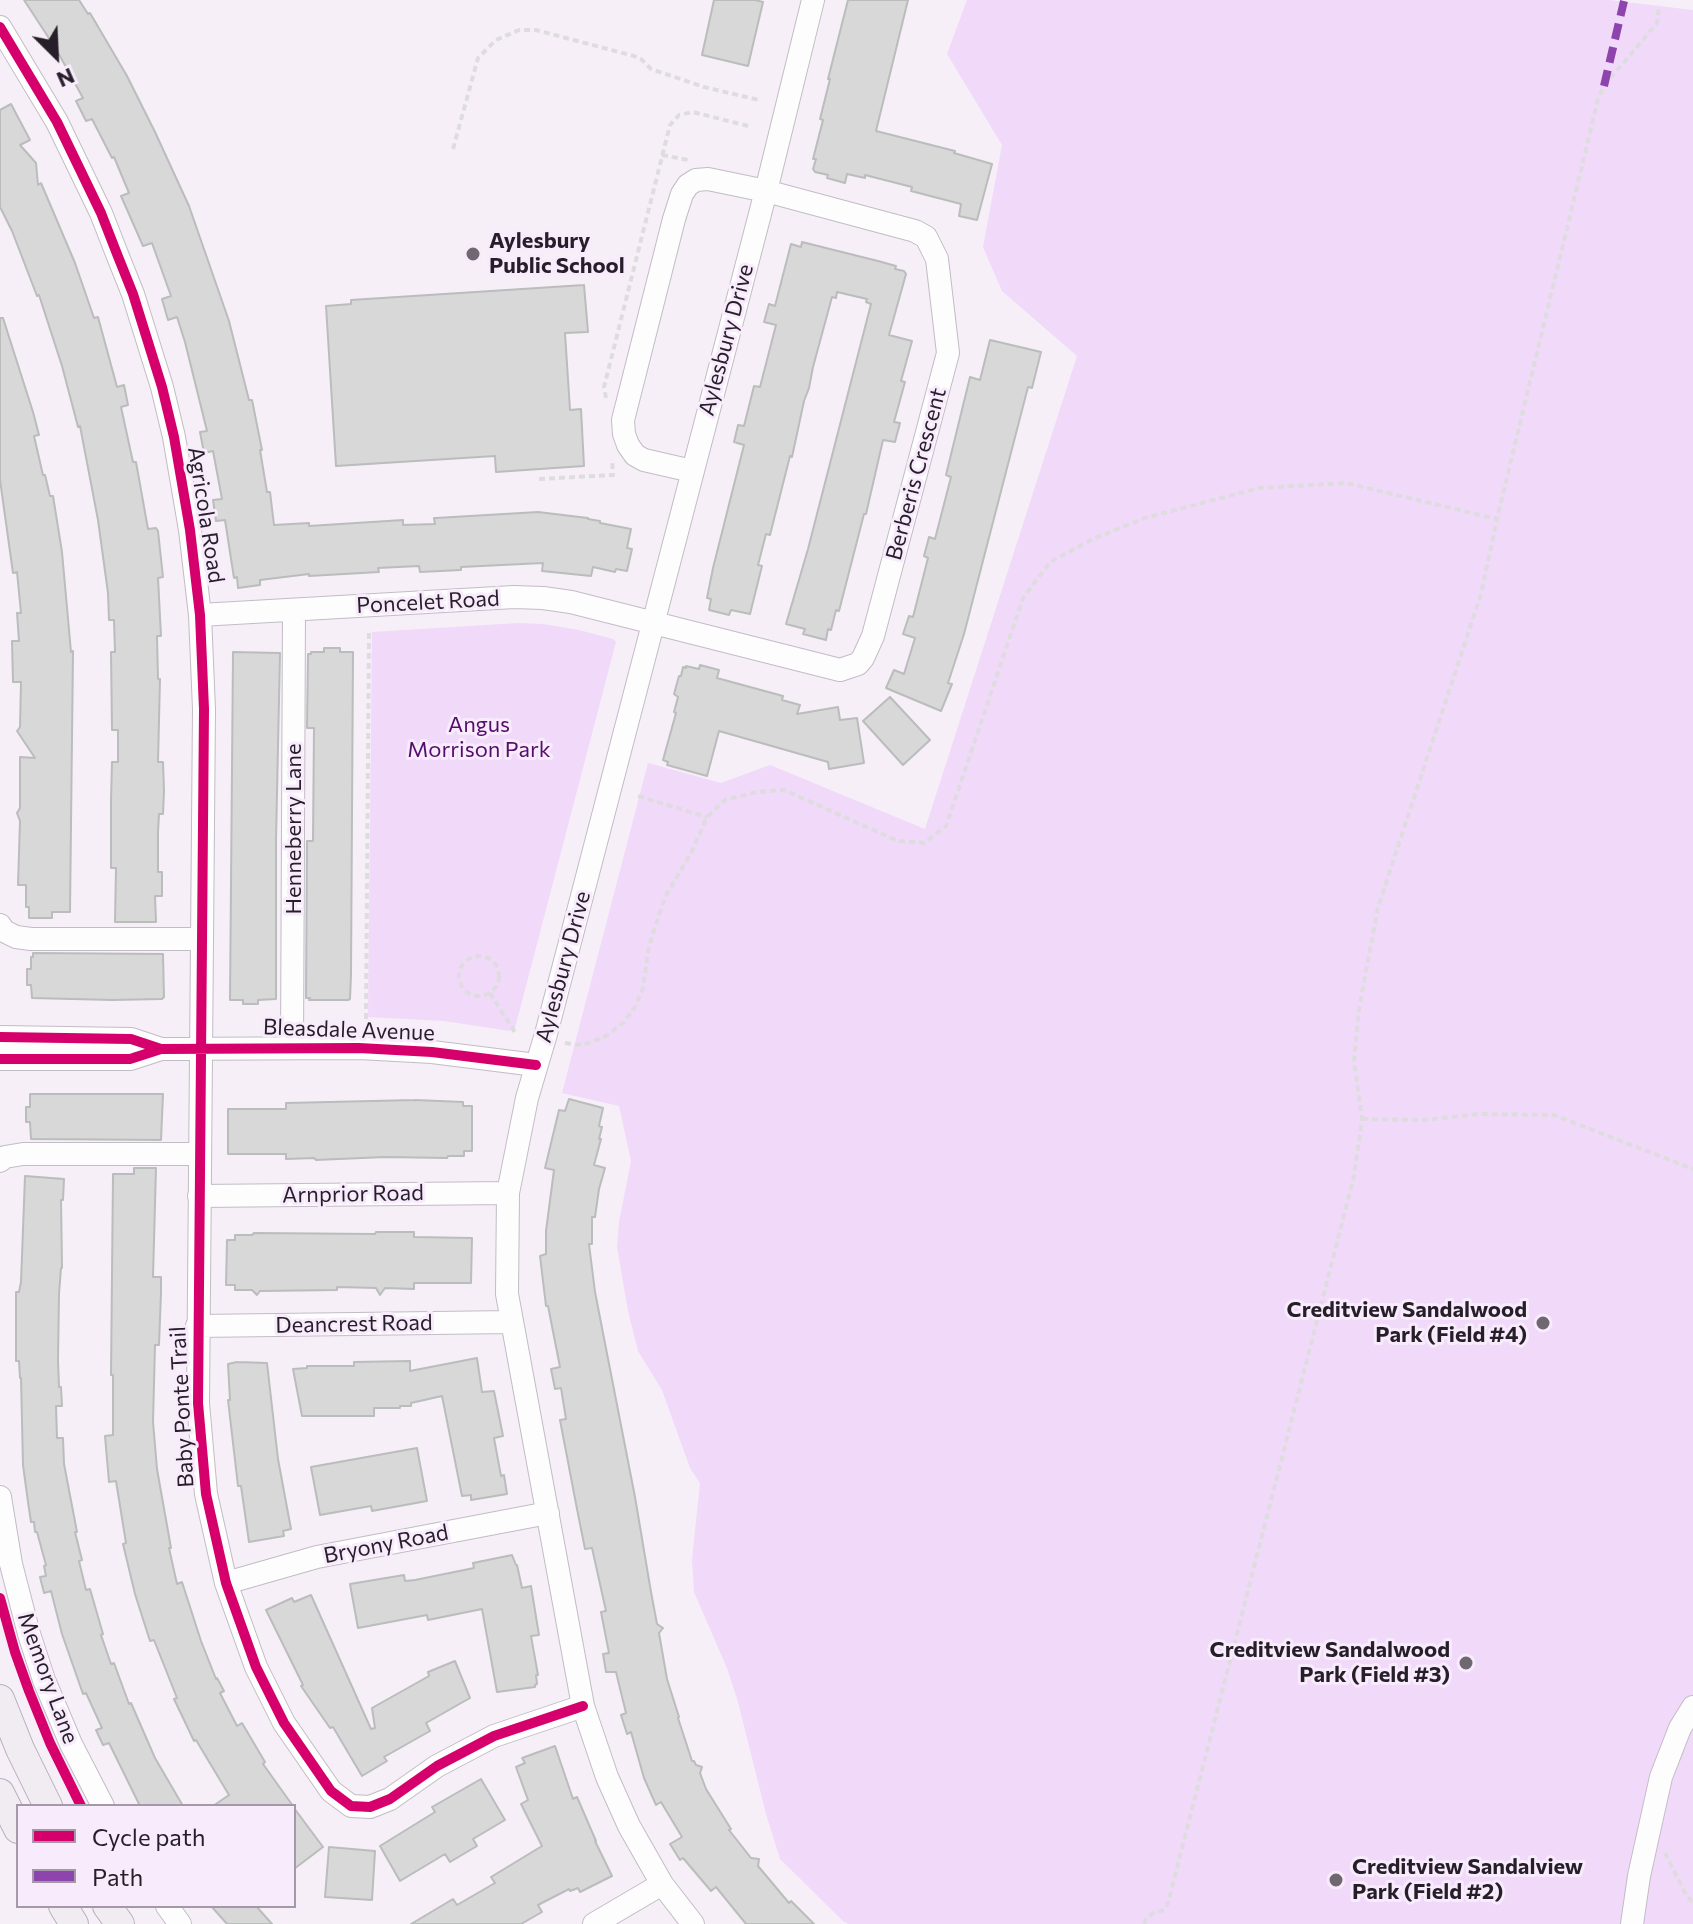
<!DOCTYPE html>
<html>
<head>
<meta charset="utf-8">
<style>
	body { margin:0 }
	#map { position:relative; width:1693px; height:1924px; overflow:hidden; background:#f6eff8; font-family:Commissioner,sans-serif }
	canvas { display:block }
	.legend { position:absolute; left:16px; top:1804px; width:280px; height:104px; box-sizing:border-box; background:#f7ebfc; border:2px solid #a399a8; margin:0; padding:10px 14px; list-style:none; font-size:24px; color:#261f29 }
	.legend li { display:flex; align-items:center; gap:16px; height:40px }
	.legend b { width:40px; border:2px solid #a399a8 }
	.north { position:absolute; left:16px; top:16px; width:80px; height:80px; -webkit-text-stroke:6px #f7ebfc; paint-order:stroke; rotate:156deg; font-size:22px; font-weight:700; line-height:32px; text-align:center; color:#261f29 }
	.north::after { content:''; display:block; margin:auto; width:28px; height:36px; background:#261f29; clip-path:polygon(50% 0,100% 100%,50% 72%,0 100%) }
</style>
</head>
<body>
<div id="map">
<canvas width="1693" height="1924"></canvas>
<ul class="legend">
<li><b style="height:10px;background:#d6006c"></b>Cycle path</li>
<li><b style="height:10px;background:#8e44ad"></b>Path</li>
</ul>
<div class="north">N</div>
</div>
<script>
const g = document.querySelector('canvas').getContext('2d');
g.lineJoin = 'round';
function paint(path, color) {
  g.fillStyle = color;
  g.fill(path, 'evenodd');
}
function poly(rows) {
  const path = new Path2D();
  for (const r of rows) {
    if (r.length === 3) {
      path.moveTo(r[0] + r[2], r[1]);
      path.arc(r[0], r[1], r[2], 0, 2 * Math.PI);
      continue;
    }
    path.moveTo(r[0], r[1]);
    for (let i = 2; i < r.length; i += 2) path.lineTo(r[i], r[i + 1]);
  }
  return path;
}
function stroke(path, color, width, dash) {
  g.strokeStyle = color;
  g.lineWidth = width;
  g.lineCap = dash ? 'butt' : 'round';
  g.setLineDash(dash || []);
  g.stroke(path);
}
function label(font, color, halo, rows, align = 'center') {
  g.font = font + ' Commissioner,sans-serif';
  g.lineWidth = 6;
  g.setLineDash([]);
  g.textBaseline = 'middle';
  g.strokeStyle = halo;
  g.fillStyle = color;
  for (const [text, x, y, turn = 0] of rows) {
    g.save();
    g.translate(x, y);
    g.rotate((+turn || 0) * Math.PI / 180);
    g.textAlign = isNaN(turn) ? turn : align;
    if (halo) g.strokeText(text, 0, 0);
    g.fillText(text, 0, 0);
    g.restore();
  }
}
paint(poly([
	[967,0,1609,0,1693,10,1693,1924,848,1924,843,1921,780,1859,766,1814,738,1702,727,1668,694,1592,692,1559,700,1483,690,1468,662,1390,638,1351,628,1311,617,1247,619,1222,631,1161,619,1106,562,1093,648,763,721,783,770,765,925,829,1077,356,1002,291,983,247,1002,145,947,54],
	[518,623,543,624,579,630,613,639,616,642,515,1028,510,1031,444,1021,368,1017,372,632]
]), '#f1d9fa');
const building = poly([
	[24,0,79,0,88,14,90,13,127,76,155,132,189,206,229,321,249,400,252,400,262,450,260,450,267,492,270,492,274,525,309,523,309,526,403,520,403,525,435,524,434,518,436,518,538,512,588,518,588,519,600,521,600,523,631,529,627,548,632,549,627,571,616,569,615,572,593,567,591,576,542,571,543,563,461,567,461,570,420,572,419,566,378,568,379,572,309,576,309,574,260,580,260,585,238,588,237,577,234,578,225,520,216,521,213,500,222,499,213,451,204,453,200,432,207,431,185,342,177,317,168,320,162,299,171,296,152,243,143,246,121,196,129,193,114,157,112,158,92,119,86,121,76,101,83,98,56,49,24,0],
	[714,0,755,0,763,2,748,66,702,55,714,0],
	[848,0,908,0,876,131,955,151,954,153,992,164,977,220,959,216,961,204,911,191,912,187,865,175,865,178,847,174,845,183,827,178,828,175,815,172,813,169,816,159,813,159,823,120,820,119,830,79,828,79,848,0],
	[11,104,30,140,20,145,36,163,38,185,41,183,75,263,94,318,98,317,117,387,124,385,128,405,121,407,133,462,136,462,148,529,156,528,158,531,163,577,158,578,161,636,157,636,158,679,160,679,158,762,163,762,164,791,163,814,159,814,158,832,158,872,162,872,162,896,155,896,156,922,115,922,116,868,111,868,111,801,112,762,118,762,118,730,112,730,111,652,115,652,114,620,109,620,108,593,98,520,80,426,78,427,77,423,62,366,39,295,37,296,12,231,0,207,0,110,11,104],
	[802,242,878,261,896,266,895,269,904,271,906,274,889,335,912,341,901,381,905,382,894,422,900,423,895,442,883,440,866,514,864,514,839,611,836,610,831,630,828,629,826,640,803,634,805,629,786,624,808,549,871,304,866,302,867,299,837,292,836,298,832,297,813,367,809,388,804,401,792,457,790,456,770,535,766,534,758,565,762,566,750,614,731,610,729,615,709,610,711,599,707,598,713,568,744,445,734,442,738,425,744,426,754,386,760,387,776,325,764,322,769,304,775,306,791,244,801,247,802,242],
	[584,285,588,332,565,333,570,410,581,409,584,466,496,472,495,456,336,466,326,306,351,304,351,300,584,285],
	[0,318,3,318,33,412,39,435,34,436,43,475,45,475,50,496,53,496,62,552,71,652,73,651,70,912,52,912,52,918,29,918,29,907,26,907,26,885,18,885,20,821,17,813,20,808,20,757,35,758,17,731,20,727,21,682,13,682,12,641,19,641,17,613,21,613,17,572,13,573,0,480,0,318],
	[990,340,1041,352,1032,388,1028,387,964,634,948,683,952,684,941,711,886,688,894,670,904,674,915,638,903,634,909,616,913,617,928,558,924,556,929,537,935,539,951,477,946,475,970,377,980,380,990,340],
	[324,648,340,648,340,652,353,652,351,975,350,999,348,1000,309,1000,310,998,306,998,307,841,313,841,314,728,307,728,308,654,311,654,311,652,324,652,324,648],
	[233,652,280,653,276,840,276,999,258,1000,258,1004,243,1004,243,1000,230,1000,233,652],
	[700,665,719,670,717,678,783,696,782,700,800,705,797,714,838,707,840,720,857,718,864,763,829,769,828,762,719,731,707,776,667,765,668,762,663,760,676,713,674,712,678,697,674,694,679,676,681,676,683,667,686,668,686,666,699,669,700,665],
	[890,697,930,740,903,765,863,721,890,697],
	[33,953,163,954,164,997,162,999,112,1000,32,998,31,985,27,985,27,969,31,969,31,957,33,957,33,953],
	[30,1094,163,1094,161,1140,31,1139,30,1122,26,1122,26,1107,30,1107,30,1094],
	[569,1099,603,1108,599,1126,602,1127,599,1139,601,1139,594,1165,605,1168,599,1189,595,1217,592,1217,592,1244,589,1244,595,1292,635,1497,651,1592,657,1624,663,1628,659,1633,667,1679,679,1717,678,1718,692,1761,694,1761,696,1765,702,1767,700,1773,706,1789,731,1829,729,1830,751,1858,759,1859,758,1866,789,1903,791,1901,814,1924,746,1924,716,1887,711,1891,683,1858,680,1860,670,1844,682,1837,661,1802,656,1805,644,1778,631,1732,627,1734,621,1715,626,1713,616,1672,606,1672,603,1654,609,1653,601,1612,606,1611,592,1548,585,1549,577,1509,560,1420,566,1419,561,1388,555,1389,551,1369,560,1367,548,1306,546,1306,540,1256,546,1254,546,1231,554,1170,545,1168,559,1110,565,1111,569,1099],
	[415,1100,463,1102,463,1106,472,1106,472,1151,464,1151,464,1156,448,1156,447,1158,385,1157,316,1160,314,1158,286,1159,286,1154,228,1154,228,1109,286,1109,286,1103,415,1100],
	[134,1168,156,1168,153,1277,161,1277,161,1293,159,1345,155,1345,153,1422,157,1469,171,1548,169,1548,177,1584,182,1582,201,1641,216,1679,217,1678,224,1691,220,1693,237,1726,242,1723,265,1762,263,1764,293,1806,213,1806,229,1795,196,1740,194,1741,174,1699,177,1698,154,1640,150,1641,135,1594,123,1544,126,1543,116,1481,109,1482,105,1436,113,1435,113,1375,111,1375,113,1174,134,1174,134,1168],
	[25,1176,64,1179,63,1200,61,1200,62,1268,61,1268,59,1294,58,1360,59,1387,61,1387,62,1406,56,1406,57,1438,63,1438,64,1464,77,1532,75,1532,82,1560,79,1561,86,1590,90,1589,103,1634,101,1635,111,1664,114,1663,129,1704,131,1703,155,1758,183,1806,140,1806,109,1743,103,1745,96,1730,102,1728,86,1693,83,1694,62,1634,51,1591,44,1593,40,1577,46,1576,44,1566,46,1565,37,1532,35,1532,34,1522,31,1522,28,1502,23,1465,21,1378,20,1378,19,1361,16,1361,16,1292,19,1292,21,1282,25,1176],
	[376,1232,414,1232,414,1237,472,1238,471,1283,414,1283,414,1289,385,1288,380,1295,376,1288,337,1287,337,1290,260,1291,257,1295,252,1290,235,1290,235,1285,226,1285,227,1240,235,1240,235,1235,252,1235,254,1233,375,1234,376,1232],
	[477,1358,482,1392,494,1391,503,1436,494,1438,501,1476,504,1475,507,1494,471,1500,471,1495,462,1496,442,1396,411,1403,411,1406,400,1406,400,1408,374,1408,374,1416,302,1416,293,1369,307,1368,307,1366,354,1366,354,1362,410,1361,410,1371,477,1358],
	[237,1362,267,1363,278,1459,291,1529,283,1531,284,1536,249,1542,241,1486,238,1486,228,1400,230,1400,228,1364,237,1362],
	[417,1448,427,1501,372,1511,371,1506,320,1515,311,1467,417,1448],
	[512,1555,516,1565,517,1565,522,1588,531,1586,539,1635,531,1636,538,1675,536,1675,537,1684,535,1685,535,1687,497,1692,482,1609,428,1620,427,1615,358,1628,350,1584,404,1575,405,1581,415,1580,474,1568,473,1563,512,1555],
	[311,1595,371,1729,375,1728,372,1708,429,1676,428,1672,455,1661,470,1698,426,1723,430,1731,384,1757,387,1761,362,1776,333,1727,330,1728,301,1686,303,1685,266,1610,292,1598,294,1602,311,1595],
	[555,1746,573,1799,577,1797,596,1841,595,1841,612,1876,580,1892,578,1888,570,1891,569,1889,538,1905,542,1912,521,1924,411,1924,453,1899,457,1905,495,1883,491,1877,542,1846,521,1804,528,1800,516,1767,525,1763,522,1758,555,1746],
	[481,1779,505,1820,473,1839,477,1846,450,1862,445,1854,400,1881,380,1846,435,1812,432,1807,481,1779],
	[294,1808,323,1847,294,1869,294,1808],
	[329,1847,375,1851,372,1900,325,1897,329,1847],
	[211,1906,256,1906,272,1924,227,1924,211,1906]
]);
paint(building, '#d7d8d7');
stroke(building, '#bbbcbc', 2);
const minor = poly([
	[0,27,57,122,101,213,117,254,133,294,162,387,174,437,190,530,200,615,204,709,198,1403,206,1494,226,1583,256,1667,284,1723,331,1791,351,1806,370,1807,390,1799,437,1766,494,1736,583,1706],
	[200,615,514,597,543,598,571,602,840,670,858,664,863,658,873,636,948,353,937,259,926,237,915,231,766,191,708,179,696,180,688,185,682,194,674,219,623,420,624,434,628,445,635,455,644,460,692,471],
	[0,925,4,931,16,937,31,939,201,939],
	[0,1037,131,1039,161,1049],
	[292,1047,294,610],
	[0,1059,130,1059,161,1049,359,1048,432,1052,536,1065],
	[0,1161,5,1157,23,1154,199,1154],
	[199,1196,508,1193],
	[197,1326,512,1322],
	[0,1497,11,1564,29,1634,44,1680,71,1744,103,1806],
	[226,1583,317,1557,548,1513],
	[167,1906,180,1924],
	[594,1924,662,1884],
	[693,1924,662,1884,629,1826,607,1777,583,1706,507,1294,508,1193,527,1098,546,1034,766,191,813,0],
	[1632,1924,1639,1876,1661,1777,1680,1728,1693,1707]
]);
const major = poly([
	[0,1699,20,1749,48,1806],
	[0,1793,18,1829],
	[63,1906,74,1924],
	[107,1906,120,1924]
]);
stroke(minor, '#c2bcc5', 24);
stroke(major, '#b8afbc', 30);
stroke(poly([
	[453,149,478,58,496,40,519,30,536,30,634,56,641,59,651,69,704,87,759,100],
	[662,155,688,160],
	[606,398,604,387,670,125,679,115,693,112,752,127],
	[539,479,613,475,612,459],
	[638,796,707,817],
	[479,976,20],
	[490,993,516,1034],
	[366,1019,369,630],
	[565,1043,576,1045,589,1043,606,1036,623,1023,635,1007,643,988,649,946,665,897,691,853,707,817,725,800,757,792,784,790,898,841,924,843,946,826,1023,598,1050,562,1093,539,1145,518,1259,488,1346,483,1497,519,1598,99,1604,86,1657,23,1659,5],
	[1362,1119,1425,1120,1479,1114,1554,1115,1693,1169],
	[1665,1853,1685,1893,1693,1903],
	[1144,1924,1146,1919,1153,1913,1164,1910,1168,1903,1354,1176,1362,1119,1354,1061,1359,1009,1378,907,1481,594,1497,519]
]), '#dedcdf', 4, [6, 4]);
stroke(minor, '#fefdfe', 22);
stroke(major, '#f0ecf1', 28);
stroke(poly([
	[1604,86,1624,1]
]), '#8e44ad', 8, [16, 8]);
stroke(poly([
	[0,27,57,122,101,213,117,254,133,294,162,387,174,437,190,530,200,615,204,709,198,1403,206,1494,226,1583,256,1667,284,1723,331,1791,351,1806,370,1807,390,1799,437,1766,494,1736,583,1706],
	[0,1037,131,1039,161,1049],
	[0,1059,130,1059,161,1049,359,1048,432,1052,536,1065],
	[0,1598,15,1652,29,1691,50,1743,81,1806]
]), '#d6006c', 10);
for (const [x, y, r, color] of [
	[473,254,8,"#6f6871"],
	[1543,1323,8,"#6f6871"],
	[1466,1663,8,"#6f6871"],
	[1336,1880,8,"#6f6871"]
]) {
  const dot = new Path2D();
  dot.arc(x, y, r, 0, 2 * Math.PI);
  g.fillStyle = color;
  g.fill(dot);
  stroke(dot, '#f7ebfc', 3);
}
label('bold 22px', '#261f29', '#f7ebfc', [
	["Aylesbury",489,241],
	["Public School",489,266],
	["Creditview Sandalwood",1527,1310,"right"],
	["Park (Field #4)",1527,1335,"right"],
	["Creditview Sandalwood",1450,1650,"right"],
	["Park (Field #3)",1450,1675,"right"],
	["Creditview Sandalview",1352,1867],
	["Park (Field #2)",1352,1892]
], 'left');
label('22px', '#261f29', '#f7ebfc', [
	["Aylesbury Drive",726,340,-75],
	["Berberis Crescent",916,474,-75],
	["Agricola Road",206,515,81],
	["Poncelet Road",428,602,-3],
	["Henneberry Lane",294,829,-90],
	["Aylesbury Drive",563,967,-75],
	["Bleasdale Avenue",349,1030,2],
	["Arnprior Road",353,1194,-1],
	["Deancrest Road",354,1324,-1],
	["Baby Ponte Trail",182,1407,-93],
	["Bryony Road",386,1544,-11],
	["Memory Lane",48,1678,70]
]);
label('22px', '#550c6b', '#f7ebfc', [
	["Angus",479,725],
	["Morrison Park",479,750]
]);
</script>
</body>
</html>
